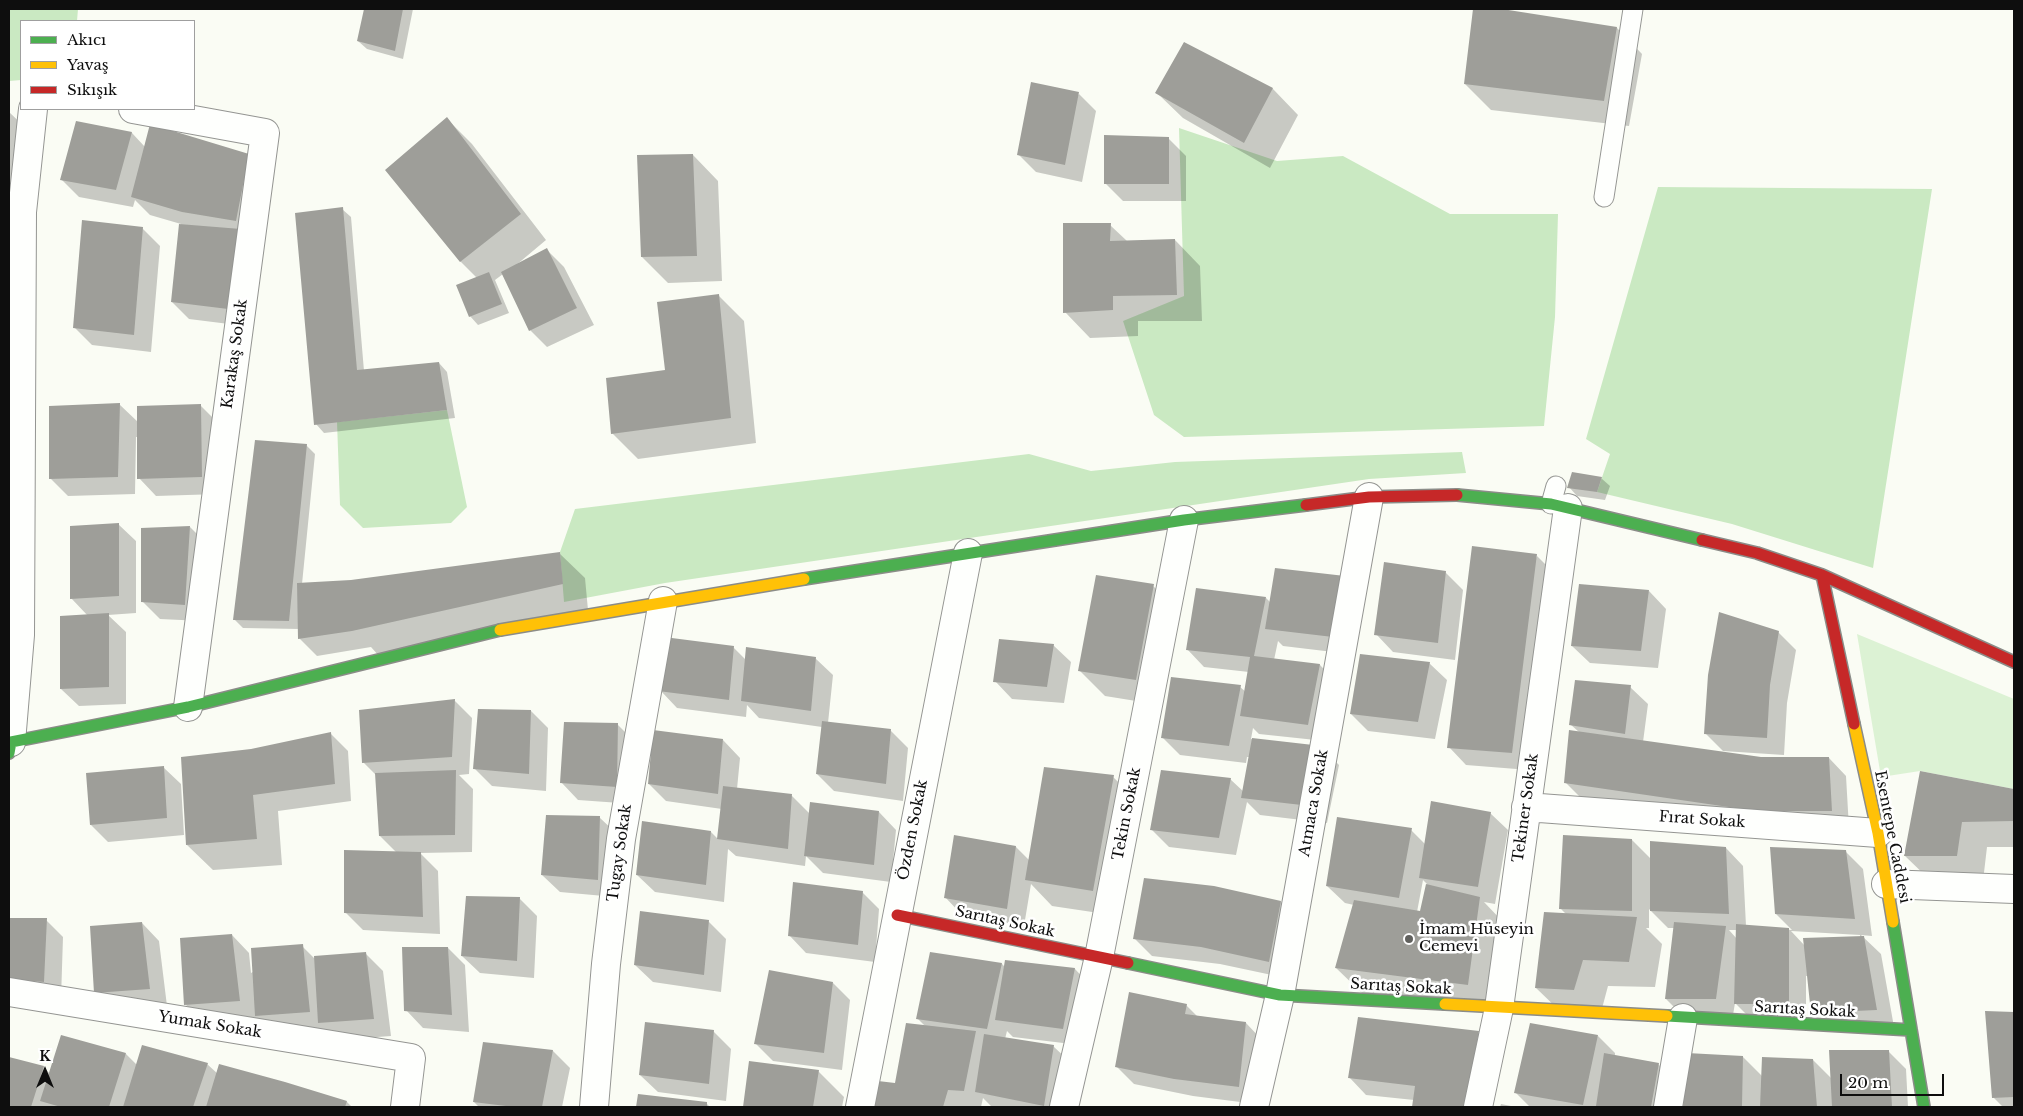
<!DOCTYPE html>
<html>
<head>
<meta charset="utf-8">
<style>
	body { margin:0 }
	#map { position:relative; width:2023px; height:1116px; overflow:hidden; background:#fafcf4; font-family:"Libre Baskerville",serif }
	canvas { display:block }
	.frame { position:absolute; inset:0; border:10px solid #0e0e0e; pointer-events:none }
	.legend { position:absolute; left:20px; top:20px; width:175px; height:90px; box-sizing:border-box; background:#fff; border:1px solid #9f9f9f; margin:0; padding:6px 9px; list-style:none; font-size:15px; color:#0e0e0e }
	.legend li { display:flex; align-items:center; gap:10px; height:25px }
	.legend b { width:25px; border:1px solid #9f9f9f }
	.north { position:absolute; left:20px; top:1046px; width:50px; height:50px; -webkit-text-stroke:4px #fff; paint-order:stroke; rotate:0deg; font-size:14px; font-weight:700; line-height:20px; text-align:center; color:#0e0e0e }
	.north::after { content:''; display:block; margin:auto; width:18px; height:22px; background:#0e0e0e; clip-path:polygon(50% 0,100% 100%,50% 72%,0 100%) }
	.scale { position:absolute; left:1840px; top:1074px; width:104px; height:22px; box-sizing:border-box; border:2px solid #0e0e0e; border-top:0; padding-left:6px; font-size:15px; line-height:18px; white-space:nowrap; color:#0e0e0e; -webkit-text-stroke:4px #fff; paint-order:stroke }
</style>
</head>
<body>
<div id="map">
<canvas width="2023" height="1116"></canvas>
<div class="frame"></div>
<ul class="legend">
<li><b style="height:6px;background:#4caf50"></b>Akıcı</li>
<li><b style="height:6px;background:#ffc107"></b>Yavaş</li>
<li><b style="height:6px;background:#c62828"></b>Sıkışık</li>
</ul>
<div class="north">K</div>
<div class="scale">20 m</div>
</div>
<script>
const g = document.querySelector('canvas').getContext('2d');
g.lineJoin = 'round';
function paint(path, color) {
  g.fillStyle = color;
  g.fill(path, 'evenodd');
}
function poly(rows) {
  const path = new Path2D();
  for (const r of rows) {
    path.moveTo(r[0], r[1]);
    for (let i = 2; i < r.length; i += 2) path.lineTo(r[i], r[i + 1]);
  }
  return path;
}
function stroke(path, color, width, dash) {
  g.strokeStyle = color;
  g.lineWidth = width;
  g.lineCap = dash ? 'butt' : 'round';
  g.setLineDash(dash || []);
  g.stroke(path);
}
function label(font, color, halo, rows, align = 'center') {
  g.font = font + ' "Libre Baskerville",serif';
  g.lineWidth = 5;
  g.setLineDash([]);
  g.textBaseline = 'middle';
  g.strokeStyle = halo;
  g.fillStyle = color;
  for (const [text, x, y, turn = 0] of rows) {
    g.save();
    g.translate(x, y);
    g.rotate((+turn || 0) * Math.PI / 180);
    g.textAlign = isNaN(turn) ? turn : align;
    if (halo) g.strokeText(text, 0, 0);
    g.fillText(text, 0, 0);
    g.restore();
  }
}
paint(poly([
	[1857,634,2014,699,2014,789,1920,771,1881,777]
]), '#dcf2d4');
paint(poly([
	[9,9,78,9,77,21,21,21,21,80,9,81],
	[1179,128,1277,161,1343,156,1450,214,1558,214,1555,317,1544,426,1184,437,1154,415,1123,321,1184,296],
	[1658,187,1932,189,1873,568,1732,524,1597,492,1610,454,1586,439],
	[447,410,467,507,451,523,363,528,340,505,337,422],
	[1462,452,1466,473,1369,479,665,583,564,602,560,552,575,509,1029,454,1091,471,1175,462]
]), '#cae9c2');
paint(poly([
	[366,9,413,9,403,59,367,49,358,41],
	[1474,9,1494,9,1617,28,1642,54,1629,126,1491,110,1465,84],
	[1184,43,1273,89,1298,115,1270,168,1183,118,1157,93],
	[1079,94,1096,111,1082,182,1036,172,1019,155],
	[9,112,28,130,21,201,9,201],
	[447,119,472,144,546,240,515,266,547,250,564,267,594,325,547,347,530,330,503,274,495,280,509,313,478,325,470,316,477,278,460,261],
	[77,122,132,133,145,147,248,155,245,326,189,319,172,302,181,224,150,215,135,200,133,207,79,197,62,180],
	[1168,138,1186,156,1186,201,1123,201,1105,183],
	[693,155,718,181,722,281,668,283,642,257],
	[342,209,351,217,364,371,439,363,447,372,455,418,324,433,316,424],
	[1110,225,1127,241,1175,240,1200,266,1202,321,1138,321,1138,336,1090,338,1065,312],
	[142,228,160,246,151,352,92,345,74,327],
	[719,296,744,321,756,443,638,459,612,433,666,371],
	[119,404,139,423,200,405,218,423,219,494,156,496,139,478,139,437,136,437,135,494,68,496,50,478],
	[306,445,315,454,302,584,351,581,559,553,585,578,588,610,379,656,371,647,317,656,299,638,299,629,243,628,234,619],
	[1601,478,1610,486,1605,500,1577,496,1569,487],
	[118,524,136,541,136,613,108,615,126,632,126,704,79,706,61,689,88,616,71,598],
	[190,527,207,544,202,621,160,619,142,601],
	[1537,556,1554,573,1529,770,1466,765,1449,747],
	[1276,569,1350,654,1283,646,1278,641,1274,660,1320,665,1337,683,1325,741,1259,734,1253,728,1251,739,1321,747,1339,765,1327,823,1260,815,1247,802,1236,855,1169,847,1152,830,1230,779,1244,792,1250,757,1247,757,1246,763,1180,755,1162,737,1240,687,1246,692,1249,672,1204,667,1187,649,1266,598,1270,602],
	[1445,572,1463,590,1455,660,1393,652,1376,634],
	[1153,586,1179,611,1161,705,1105,696,1080,671],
	[1649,591,1666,609,1658,668,1590,663,1572,646],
	[1778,632,1796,650,1787,703,1784,755,1723,751,1706,734],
	[1053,645,1071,662,1064,703,1012,699,995,681],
	[733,647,746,660,815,658,833,675,828,723,890,730,908,748,903,801,834,791,817,774,822,727,759,718,747,705,746,717,677,708,660,690],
	[1429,663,1447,680,1435,739,1368,731,1351,714],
	[1630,687,1648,704,1643,742,1761,759,1829,758,1846,776,1849,828,1591,808,1565,782,1579,732,1570,724],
	[455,701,472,718,469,774,459,775,473,789,472,852,420,853,438,871,440,934,363,930,345,912,397,853,380,836,376,775,363,762],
	[479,710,531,711,548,728,546,791,492,786,474,768],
	[618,725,635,742,634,804,578,800,561,782],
	[330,733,348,751,351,801,278,811,282,865,213,870,187,845,251,750],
	[723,740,740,758,737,789,792,796,810,814,879,812,896,830,891,882,823,873,806,856,805,866,736,856,728,849,724,902,655,892,637,875,711,832,718,839,722,809,666,801,649,784],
	[163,767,181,784,184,835,108,842,91,825,88,774],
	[1921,772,2014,790,2014,847,1987,847,1983,881,1931,881,1905,856],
	[1113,777,1139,802,1119,916,1052,906,1031,884,1024,926,962,915,945,897,955,837,1016,847,1030,861],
	[1490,813,1508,830,1495,904,1484,902,1505,924,1493,1010,1362,993,1336,968,1354,905,1345,903,1327,886,1411,830,1425,844],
	[1423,880,1427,884,1421,912,1417,912],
	[599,817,617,834,615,897,560,892,542,875],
	[1632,840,1651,859,1726,848,1743,866,1746,926,1792,930,1776,914,1845,851,1863,869,1872,936,1861,935,1881,954,1894,1027,1829,1030,1808,976,1806,976,1806,1021,1753,1021,1735,1003,1733,1015,1683,1016,1666,999,1674,928,1668,928,1649,909,1649,928,1646,928,1662,944,1655,987,1608,986,1600,1016,1562,1013,1536,988,1566,914,1561,909],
	[1729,930,1738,930,1737,939],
	[1791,931,1860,935,1860,937,1805,946],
	[862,892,879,909,875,962,806,953,789,935],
	[519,898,537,916,534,978,480,973,462,956],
	[1281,902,1298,920,1286,978,1220,964,1152,956,1134,938],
	[9,919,46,920,63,937,61,999,9,995],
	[708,921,726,939,721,992,653,982,635,965],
	[142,923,159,941,167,1006,96,993],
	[232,935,249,953,251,973,302,946,314,958,366,954,383,971,391,1036,337,1040,326,1029,274,1033,259,1018,203,1022,185,1004],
	[448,948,465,965,469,1032,423,1028,406,1010],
	[931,953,1002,964,1005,967,1075,969,1092,987,1080,1045,1013,1037,1007,1031,1005,1039,1053,1046,1071,1063,1063,1107,992,1107,983,1098,981,1107,874,1107,896,1085,925,1026,917,1018],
	[833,983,850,1000,842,1070,773,1061,756,1044],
	[1186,1005,1197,1016,1246,1023,1263,1041,1256,1104,1193,1096,1134,1084,1116,1066],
	[1986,1012,2014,1014,2014,1107,2003,1107,1993,1097],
	[1359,1018,1479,1033,1496,1050,1485,1107,1413,1107,1414,1100,1366,1095,1349,1077],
	[713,1031,731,1049,726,1101,658,1092,640,1075],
	[1598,1036,1615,1053,1615,1056,1658,1064,1676,1082,1671,1107,1530,1107,1516,1093],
	[484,1043,553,1051,570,1068,562,1107,479,1107,474,1102],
	[1888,1051,1906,1069,1908,1107,1685,1107,1688,1055,1743,1057,1762,1076,1813,1060,1832,1079],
	[126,1054,137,1065,207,1064,218,1074,220,1066,347,1102,352,1107,9,1107,9,1058,44,1067,50,1074],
	[750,1063,818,1071,844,1097,842,1107,745,1107],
	[639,1095,707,1104,710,1107,638,1107],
	[1501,1104,1516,1107,1500,1107]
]), '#0003');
paint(poly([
	[364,9,403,9,395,51,357,41],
	[1473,9,1502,9,1617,27,1604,101,1464,84],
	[1184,42,1273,88,1244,143,1155,93],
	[1031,82,1079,92,1065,165,1017,155],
	[447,117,521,214,460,262,385,170],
	[76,121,132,132,116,190,60,180],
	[150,124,249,154,236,221,182,212,131,197],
	[1104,135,1169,137,1169,184,1104,184],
	[693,154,697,256,641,257,637,155],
	[343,207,357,370,439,362,447,410,314,425,295,213],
	[82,220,143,227,134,335,73,328],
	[1063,223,1111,223,1110,241,1175,239,1177,295,1113,296,1113,310,1063,313],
	[179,224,241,229,228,309,171,302],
	[547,248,577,308,529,331,501,272],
	[489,272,502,304,469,317,456,285],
	[719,294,731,418,611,434,606,378,665,370,657,302],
	[120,403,118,477,49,479,49,406],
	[201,404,202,477,137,479,137,406],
	[255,440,307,444,289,621,233,620],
	[1572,472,1602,477,1597,492,1567,488],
	[119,523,119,596,70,599,70,526],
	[190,526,185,605,141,602,141,528],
	[1472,546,1537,554,1512,753,1447,748],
	[560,552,563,584,352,631,298,639,297,583,351,580],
	[1384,562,1446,571,1438,643,1374,635],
	[1275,568,1345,576,1333,637,1265,629],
	[1096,575,1154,584,1136,680,1078,671],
	[1579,584,1649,590,1641,651,1571,646],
	[1196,588,1266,597,1254,656,1320,664,1308,725,1240,716,1250,657,1186,650],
	[1719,612,1779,631,1770,685,1767,738,1704,734,1708,675],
	[109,613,109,687,60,689,60,616],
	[664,637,734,646,729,700,658,691],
	[999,639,1054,644,1047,687,993,682],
	[746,647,816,657,811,711,741,701],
	[1360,654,1430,662,1418,722,1350,714],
	[1171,677,1241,685,1229,746,1161,738],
	[1575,680,1631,685,1625,734,1569,725],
	[455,699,452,757,362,763,359,710],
	[478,709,531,710,529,774,473,769],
	[822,721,891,729,886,784,816,774],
	[564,722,618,723,617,787,560,783],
	[653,730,723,739,718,794,648,784],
	[1569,730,1761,757,1829,757,1832,811,1756,811,1564,783],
	[331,732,335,784,253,795,257,839,186,845,181,757,251,749],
	[1252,738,1322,746,1310,806,1241,798],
	[164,766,167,818,90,825,86,773],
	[1044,767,1114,775,1093,891,1025,880],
	[456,770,455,835,379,836,375,773],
	[1161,770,1231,778,1219,838,1150,830],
	[1920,771,2014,789,2014,821,1962,822,1957,856,1904,856],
	[723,786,792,794,788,849,717,839],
	[1431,801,1491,812,1478,887,1419,878],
	[810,802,879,811,874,865,804,856],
	[546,815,600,816,598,880,541,875],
	[1337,817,1412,828,1399,898,1326,886],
	[642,821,711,831,706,885,636,875],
	[954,835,1016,846,1007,909,944,898],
	[1563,835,1632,839,1632,911,1559,909],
	[1650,841,1726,847,1729,914,1650,911],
	[1770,847,1846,850,1855,919,1775,914],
	[344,850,421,852,423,917,344,913],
	[1144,878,1214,886,1281,901,1269,962,1201,947,1133,939],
	[793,882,863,891,858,945,788,936],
	[1426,884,1480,897,1468,985,1335,968,1354,900,1420,911],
	[466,896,520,897,517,961,461,956],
	[640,911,709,920,704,975,634,965],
	[1544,912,1637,917,1629,962,1583,960,1574,990,1535,988],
	[9,918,47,918,44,982,9,979],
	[142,922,150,989,94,993,90,926],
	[1674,922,1726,926,1716,999,1665,999],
	[1736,924,1789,928,1789,1004,1734,1004],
	[232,934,240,1001,184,1005,180,938],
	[1864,936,1877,1010,1811,1013,1803,938],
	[303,944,310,1012,255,1016,251,948],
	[402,947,448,947,452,1015,404,1011],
	[366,952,374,1019,318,1023,314,956],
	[930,952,1002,963,987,1029,916,1019],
	[1005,960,1075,968,1063,1029,995,1020],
	[769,970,833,982,824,1053,754,1044],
	[1129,992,1187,1004,1185,1014,1246,1022,1239,1087,1174,1079,1115,1067],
	[1985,1011,2014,1012,2014,1097,1992,1098],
	[1358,1017,1479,1031,1465,1107,1412,1107,1415,1086,1348,1078],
	[645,1022,714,1030,709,1084,639,1075],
	[906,1023,976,1031,964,1091,948,1090,943,1107,872,1107,878,1081,895,1083],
	[1530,1023,1598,1035,1583,1105,1514,1093],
	[984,1034,1054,1045,1044,1106,975,1092],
	[61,1035,126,1053,109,1107,61,1107,40,1101],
	[483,1042,553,1050,542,1107,514,1107,473,1102],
	[142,1045,208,1063,193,1107,123,1107],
	[1829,1050,1889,1050,1892,1107,1832,1107],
	[1604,1053,1659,1063,1651,1107,1596,1106],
	[1687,1053,1743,1056,1742,1107,1683,1107],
	[9,1057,44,1066,31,1107,9,1107],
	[1762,1057,1813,1059,1817,1107,1760,1107],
	[749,1061,819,1070,813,1107,743,1107],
	[219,1064,285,1082,347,1101,345,1107,206,1107],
	[638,1094,707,1102,707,1107,636,1107]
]), '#9e9e99');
const lane = poly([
	[1604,197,1633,9],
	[1551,504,1556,486]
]);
const street = poly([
	[133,109,265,133,188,707],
	[11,742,20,635,22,212,33,109],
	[1526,807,1878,833],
	[1886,884,2014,889],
	[9,992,411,1058,405,1107],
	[594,1107,606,964,621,839,663,601],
	[860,1107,968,553],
	[1064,1107,1099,957,1184,520],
	[1254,1107,1280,995,1369,497],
	[1478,1107,1499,1008,1568,508],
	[1668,1107,1683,1018]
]);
const fast = poly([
	[1457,495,1551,504,1702,540],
	[804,579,1184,520,1306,505],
	[9,753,11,742,188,707,500,630],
	[1893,922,1924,1107],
	[1128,963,1280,995,1445,1004],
	[1667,1016,1911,1030]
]);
const slow = poly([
	[500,630,804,579],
	[1854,724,1878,833,1893,922],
	[1445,1004,1667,1016]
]);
const jam = poly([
	[1306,505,1369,497,1457,495],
	[1702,540,1757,553,1822,575,2014,662],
	[1822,575,1854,724],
	[897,915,1128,963]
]);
stroke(lane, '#949592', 21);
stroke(street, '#949592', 30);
stroke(fast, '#8b8c88', 14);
stroke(slow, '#8b8c88', 14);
stroke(jam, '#8b8c88', 14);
stroke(lane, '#fefffd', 19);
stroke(street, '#fefffd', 28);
stroke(fast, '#4caf50', 11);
stroke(slow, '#ffc107', 11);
stroke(jam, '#c62828', 11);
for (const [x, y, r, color] of [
	[1409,939,5,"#61615e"]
]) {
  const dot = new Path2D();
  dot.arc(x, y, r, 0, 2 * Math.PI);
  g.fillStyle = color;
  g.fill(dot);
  stroke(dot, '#fff', 2);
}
label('15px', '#0e0e0e', '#fff', [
	["Karakaş Sokak",235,354,-82],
	["Atmaca Sokak",1314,803,-80],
	["Tekiner Sokak",1526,808,-82],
	["Tekin Sokak",1127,814,-79],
	["Fırat Sokak",1702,820,4],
	["Özden Sokak",913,830,-79],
	["Esentepe Caddesi",1892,837,79],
	["Tugay Sokak",620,853,-82],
	["Sarıtaş Sokak",1005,922,12],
	["Sarıtaş Sokak",1401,987,3],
	["Sarıtaş Sokak",1805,1010,3],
	["Yumak Sokak",210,1025,9]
]);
label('15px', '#0e0e0e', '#fff', [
	["İmam Hüseyin",1419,930],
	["Cemevi",1419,947]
], 'left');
</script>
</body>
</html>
